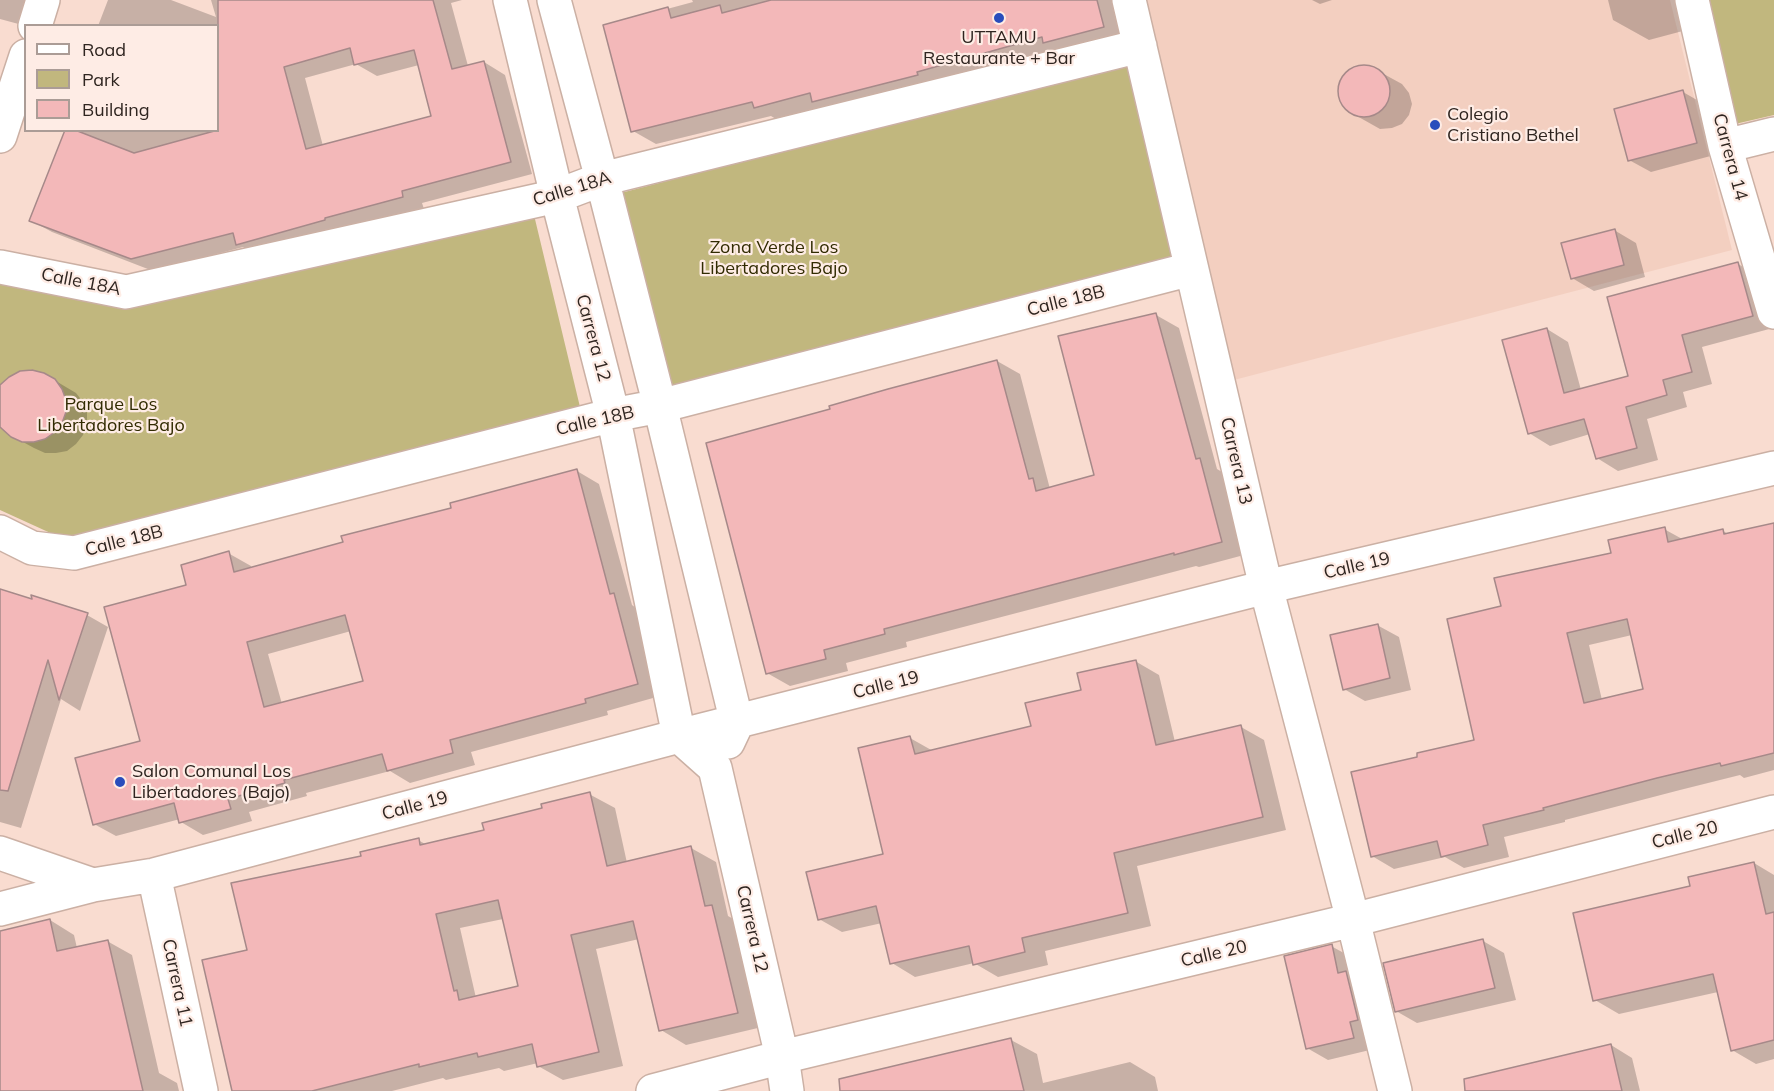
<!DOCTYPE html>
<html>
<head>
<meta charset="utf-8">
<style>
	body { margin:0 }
	#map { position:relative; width:1774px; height:1091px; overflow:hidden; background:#f9dcd0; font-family:Mulish,sans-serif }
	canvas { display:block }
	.legend { position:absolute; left:24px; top:24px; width:195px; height:108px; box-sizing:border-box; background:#feece5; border:2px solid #ab9c96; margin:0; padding:8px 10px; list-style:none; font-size:18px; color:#2f2520 }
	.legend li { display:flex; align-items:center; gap:12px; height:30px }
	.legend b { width:30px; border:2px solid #ab9c96 }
</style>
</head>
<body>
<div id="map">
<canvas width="1774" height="1091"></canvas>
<ul class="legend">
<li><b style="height:8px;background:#fff"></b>Road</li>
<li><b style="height:16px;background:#c1b77e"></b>Park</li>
<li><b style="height:16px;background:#f3b8b9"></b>Building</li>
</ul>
</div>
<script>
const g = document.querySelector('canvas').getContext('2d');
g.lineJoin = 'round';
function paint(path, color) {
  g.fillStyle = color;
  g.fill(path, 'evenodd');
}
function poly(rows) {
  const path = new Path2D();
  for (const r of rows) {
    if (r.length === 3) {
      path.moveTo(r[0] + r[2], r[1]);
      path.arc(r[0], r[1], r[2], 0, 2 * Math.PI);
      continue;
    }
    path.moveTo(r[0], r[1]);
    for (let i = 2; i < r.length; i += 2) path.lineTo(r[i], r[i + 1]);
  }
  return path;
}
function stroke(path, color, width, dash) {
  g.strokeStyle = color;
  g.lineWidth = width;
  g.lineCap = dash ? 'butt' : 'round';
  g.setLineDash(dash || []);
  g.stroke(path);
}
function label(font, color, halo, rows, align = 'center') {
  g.font = font + ' Mulish,sans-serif';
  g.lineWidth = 4.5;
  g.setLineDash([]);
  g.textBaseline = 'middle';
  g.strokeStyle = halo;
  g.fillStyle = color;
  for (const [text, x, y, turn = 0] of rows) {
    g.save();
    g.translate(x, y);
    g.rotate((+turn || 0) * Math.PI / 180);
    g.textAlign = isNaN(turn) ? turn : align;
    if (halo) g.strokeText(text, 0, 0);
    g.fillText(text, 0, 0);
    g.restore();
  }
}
paint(poly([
	[1138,0,1670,0,1732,250,1234,380]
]), '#f3cfc0');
paint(poly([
	[1705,0,1774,0,1774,115,1735,124],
	[1128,61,1173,258,664,391,613,195],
	[534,215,580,407,68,541,0,510,0,281,128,306]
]), '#c1b77e');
paint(poly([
	[0,0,42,0,26,26,0,19],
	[108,0,171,0,216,17,211,0,462,0,451,3,468,66,484,62,505,75,532,174,422,203,424,209,345,229,259,256,243,247,153,271,52,232,30,220,66,130,218,130,218,26,98,26],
	[356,64,377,76,419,65,433,117,323,146,305,78],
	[692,0,1116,0,1127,41,779,121,771,116,656,144,633,131,604,26,693,2],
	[1312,0,1332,0,1320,4],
	[1608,0,1687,0,1694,28,1649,40,1613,20],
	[1358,66,1370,66,1380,72,1402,84,1409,93,1412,104,1409,115,1402,124,1392,128,1380,129,1348,111,1341,102,1338,91,1341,80,1348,71],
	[1683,92,1704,104,1718,154,1651,172,1629,160],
	[1614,230,1636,243,1645,277,1594,291,1572,278],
	[1738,264,1759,276,1773,328,1702,347,1712,384,1683,392,1687,407,1647,419,1658,460,1618,471,1597,458,1590,434,1550,446,1529,433,1547,329,1568,342,1581,390,1630,377],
	[1156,315,1179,328,1217,469,1222,472,1244,555,1199,567,1196,566,906,642,907,647,846,663,848,671,790,686,767,673,997,361,1020,374,1050,489,1096,476],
	[44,374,76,393,83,402,87,413,87,424,83,435,76,444,67,451,56,453,45,453,34,448,12,436,0,423,0,389],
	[577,471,599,484,632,605,636,608,660,696,607,711,608,715,471,752,475,765,410,783,390,771,306,793,307,796,249,812,252,821,203,835,181,822,180,819,116,836,94,824,142,742,188,586,228,553,251,566,251,568,345,543],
	[351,631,365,682,282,704,268,654],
	[1774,524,1774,770,1744,778,1740,775,1680,790,1565,820,1565,822,1504,837,1509,857,1464,868,1445,857,1394,869,1372,856,1419,758,1476,741,1503,608,1664,529,1684,540,1723,531,1730,535],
	[1632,635,1645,690,1602,700,1589,645],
	[0,590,87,615,108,627,80,711,61,699,21,828,0,822],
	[1377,625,1399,637,1411,690,1365,701,1344,689],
	[1135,661,1159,675,1175,742,1241,727,1264,740,1286,830,1137,866,1151,926,1045,951,1048,965,998,977,974,963,915,977,892,963,882,923,842,932,819,919,885,855,910,738,933,751,1033,727,1083,691],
	[589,794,615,808,627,863,691,848,716,862,728,916,737,921,762,1027,686,1045,661,1030,639,939,596,949,623,1066,563,1080,538,1066,538,1063,504,1071,499,1068,446,1080,443,1078,392,1091,234,1091,249,951,363,857,418,840,427,845,486,831],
	[503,919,520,987,476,998,460,928],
	[1754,863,1774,875,1774,1059,1756,1064,1732,1050,1718,992,1619,1014,1595,1000,1691,887],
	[50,920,74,935,77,948,107,941,132,955,159,1073,177,1083,179,1091,0,1091,0,932],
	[1483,941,1504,953,1516,1000,1417,1023,1396,1011],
	[1331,946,1353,958,1374,1049,1328,1060,1307,1048],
	[1011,1040,1037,1054,1043,1083,1130,1062,1155,1077,1158,1091,875,1091],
	[1611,1045,1632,1058,1640,1091,1498,1091]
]), '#0003');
const building = poly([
	[218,0,433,0,452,69,484,61,511,162,402,191,403,197,325,218,325,220,236,245,233,233,131,259,29,221,65,130,75,130,134,153,218,130,218,0],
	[350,48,354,65,414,50,431,116,306,149,284,67,350,48],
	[771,0,1097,0,1104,27,1043,43,1042,37,917,72,918,75,812,102,810,93,754,108,752,102,631,132,603,25,668,7,671,18,720,5,722,13,771,0],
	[1364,91,26],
	[1683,90,1697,143,1628,161,1614,109,1683,90],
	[1615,229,1624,265,1571,279,1561,243,1615,229],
	[1738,262,1753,316,1682,335,1692,372,1663,380,1667,395,1626,407,1637,448,1596,459,1584,419,1528,434,1502,340,1547,328,1564,393,1628,376,1607,297,1738,262],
	[1156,313,1196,459,1200,458,1222,542,1174,555,1174,553,884,629,885,634,824,650,826,659,766,674,706,443,830,409,829,406,888,389,997,360,1029,479,1033,478,1036,491,1094,475,1058,336,1156,313],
	[32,370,44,373,55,379,62,389,66,400,66,412,62,423,55,432,45,439,34,442,22,442,11,437,0,427,0,385,9,377,20,371,32,370],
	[577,469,610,594,614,593,638,684,585,699,586,703,450,740,453,753,387,771,382,754,284,780,285,783,228,799,231,809,179,823,174,803,93,825,75,758,140,741,104,607,186,585,181,565,229,551,234,572,343,542,341,536,451,508,450,503,577,469],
	[345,615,363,681,264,707,247,642,345,615],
	[1774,523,1774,753,1721,766,1720,763,1657,778,1543,808,1544,810,1483,825,1488,845,1441,857,1437,841,1371,857,1351,772,1417,757,1417,753,1474,740,1447,619,1501,606,1494,578,1611,553,1608,540,1665,527,1668,542,1723,529,1724,534,1774,523],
	[1627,619,1643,689,1584,703,1567,633,1627,619],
	[0,589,32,599,31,595,88,613,59,700,48,660,8,791,0,790,0,589],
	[1378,624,1390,678,1343,690,1330,635,1378,624],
	[1136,660,1156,745,1241,725,1263,817,1114,853,1128,913,1022,938,1025,952,973,965,969,946,890,964,876,906,818,920,806,872,883,854,858,748,910,736,915,754,1031,726,1025,703,1081,690,1077,673,1136,660],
	[590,792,607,866,691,846,705,906,712,905,738,1013,659,1031,633,921,571,935,599,1052,537,1067,532,1044,478,1057,477,1053,419,1067,419,1064,312,1091,232,1091,202,960,247,950,231,883,361,856,360,852,419,838,420,845,484,830,482,823,542,808,541,804,590,792],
	[498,900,518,986,459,1000,457,990,454,991,436,914,498,900],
	[1754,862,1766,914,1774,912,1774,1040,1731,1051,1713,974,1593,1001,1573,913,1690,886,1688,877,1754,862],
	[50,919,57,951,108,940,143,1091,0,1091,0,931,50,919],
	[1483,939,1495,988,1395,1012,1383,963,1483,939],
	[1332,944,1338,973,1346,971,1358,1020,1350,1022,1354,1038,1306,1049,1284,956,1332,944],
	[1011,1038,1024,1091,840,1091,839,1079,1011,1038],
	[1611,1044,1622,1091,1465,1091,1464,1079,1611,1044]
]);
paint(building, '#f3b8b9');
stroke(building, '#a68989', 1.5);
const street = poly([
	[510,0,557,196,613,415,679,736,715,768,782,1057,787,1091],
	[554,0,602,179,660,406,737,723,728,742],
	[1129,0,1266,587,1353,920,1395,1091],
	[1692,0,1725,146,1774,312],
	[35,26,43,0],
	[0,136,26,56],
	[1725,146,1774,134],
	[0,267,126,292,557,196,602,179,1140,46],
	[0,532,32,548,74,553,613,415,660,406,1191,269],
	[0,853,93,885],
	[154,875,201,1091],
	[0,909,93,885,154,875,679,736,1266,587,1774,468],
	[653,1091,782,1057,1353,920,1774,812]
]);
stroke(street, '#cbb0a4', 36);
stroke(street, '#fff', 33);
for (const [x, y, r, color] of [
	[999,18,6,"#294dbc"],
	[1435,125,6,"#294dbc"],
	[120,782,6,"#294dbc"]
]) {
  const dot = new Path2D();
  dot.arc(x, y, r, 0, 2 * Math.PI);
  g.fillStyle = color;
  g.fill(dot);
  stroke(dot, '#feece5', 2);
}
label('18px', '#2f2520', '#feece5', [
	["UTTAMU",999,38,"center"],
	["Restaurante + Bar",999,59,"center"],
	["Colegio",1447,115],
	["Cristiano Bethel",1447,136],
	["Salon Comunal Los",132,772],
	["Libertadores (Bajo)",132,793]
], 'left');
label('18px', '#2f2520', '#feece5', [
	["Carrera 14",1730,157,75],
	["Calle 18A",572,189,-17],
	["Calle 18A",81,282,11],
	["Calle 18B",1066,301,-14],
	["Carrera 12",593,338,75],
	["Calle 18B",595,421,-13],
	["Carrera 13",1236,461,77],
	["Calle 18B",124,541,-14],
	["Calle 19",1357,566,-13],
	["Calle 19",886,685,-14],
	["Calle 19",415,806,-15],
	["Calle 20",1685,835,-14],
	["Carrera 12",752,929,77],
	["Calle 20",1214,954,-13],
	["Carrera 11",177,983,78]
]);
label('18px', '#312b02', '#feece5', [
	["Zona Verde Los",774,248],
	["Libertadores Bajo",774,269],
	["Parque Los",111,405],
	["Libertadores Bajo",111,426]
]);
</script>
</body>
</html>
